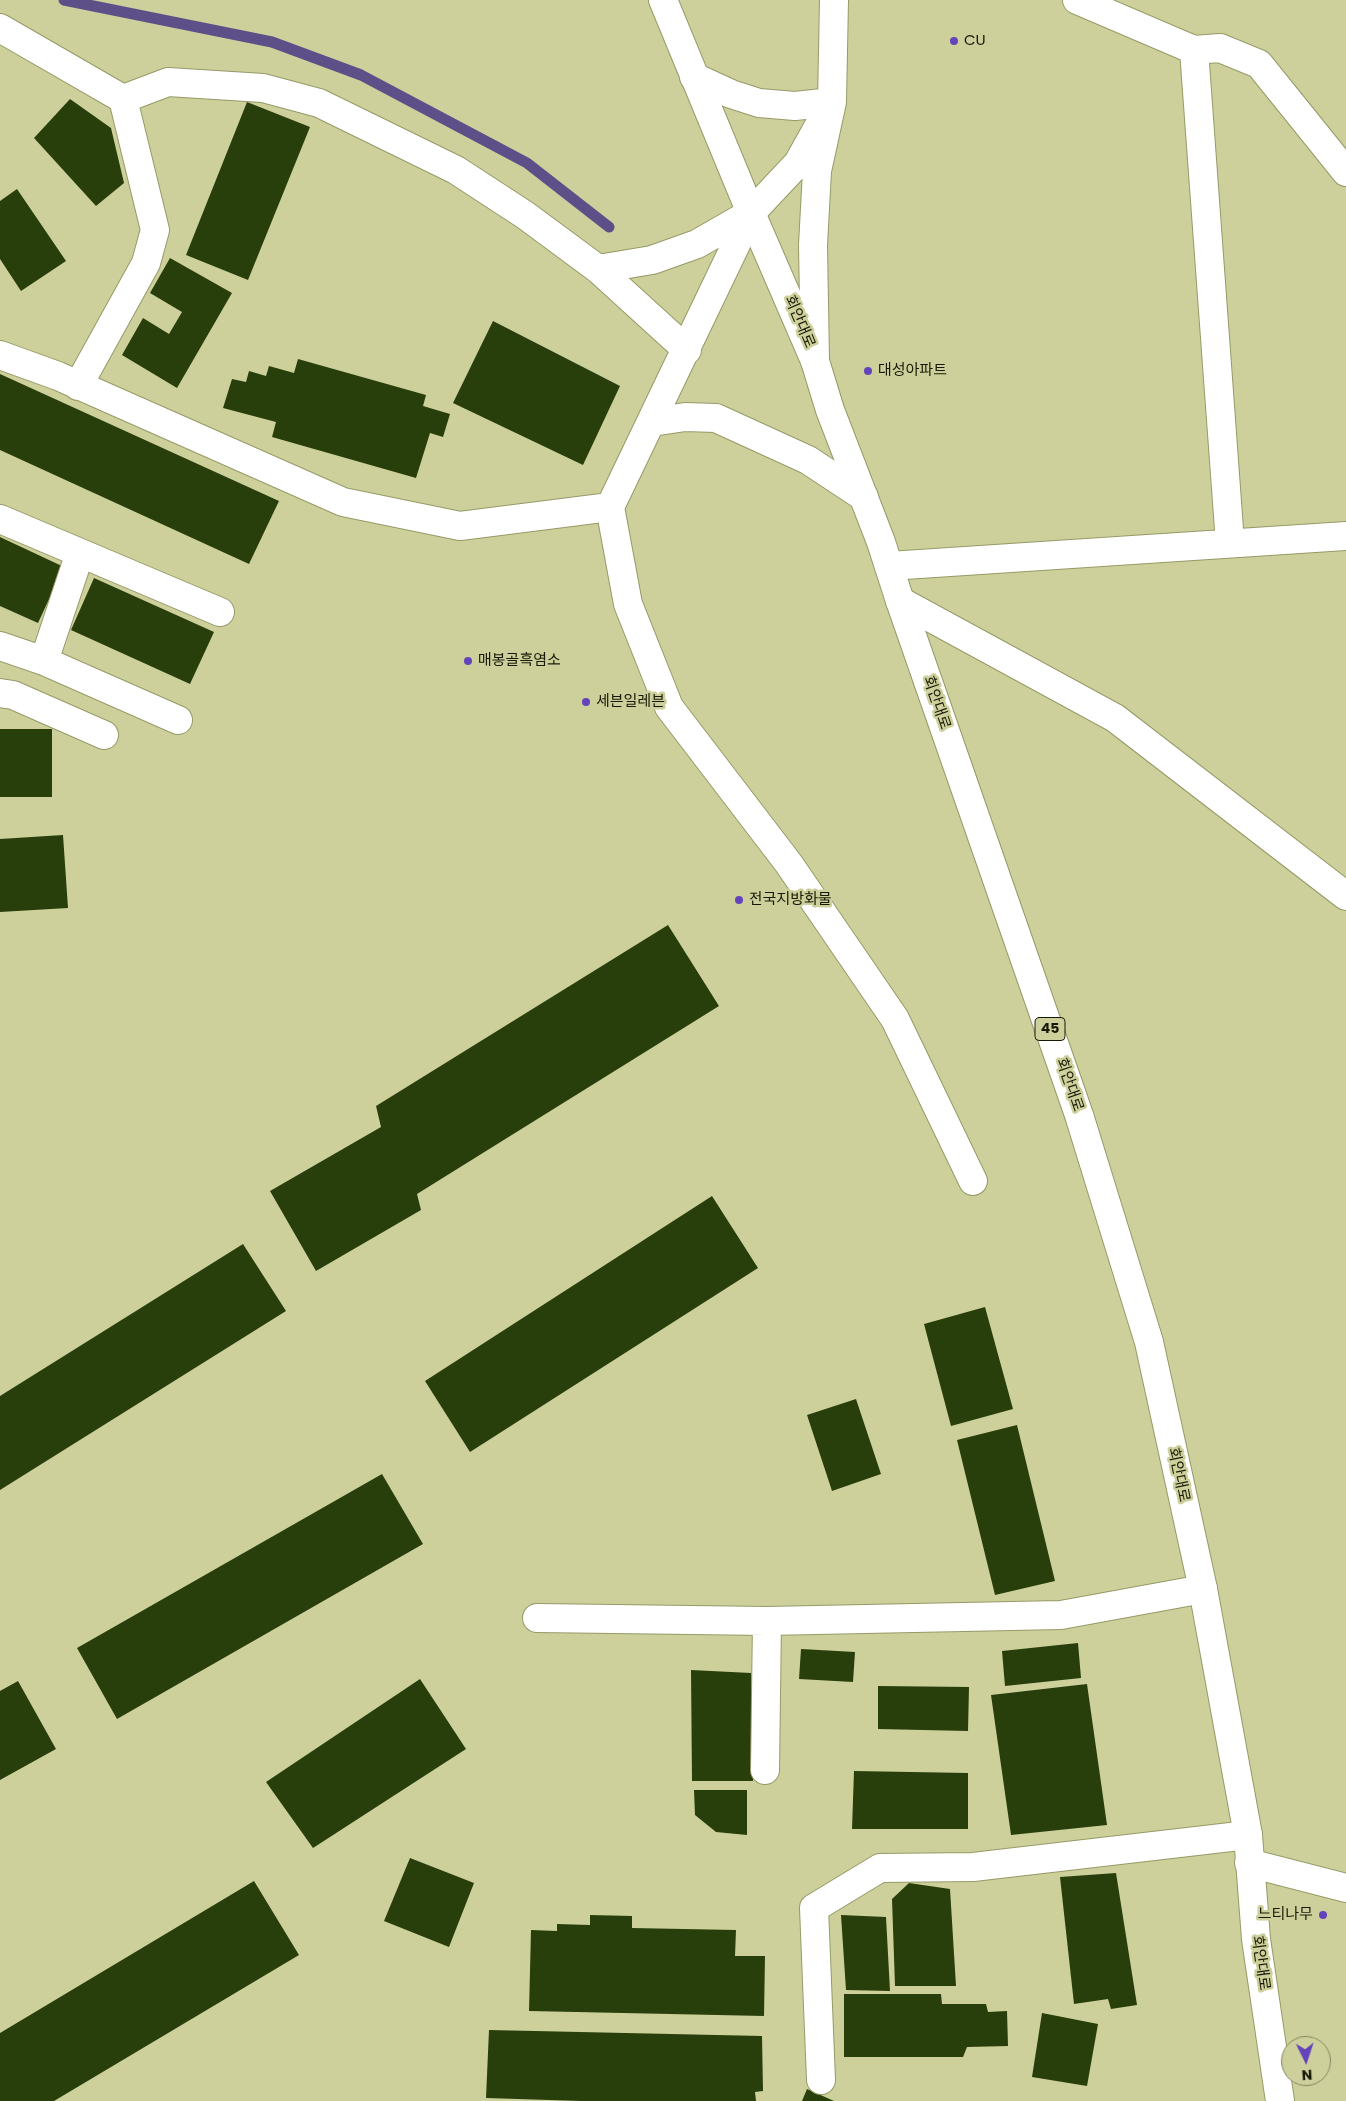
<!DOCTYPE html>
<html>
<head>
<meta charset="utf-8">
<style>
	body { margin:0 }
	#map { position:relative; width:1346px; height:2101px; overflow:hidden; background:#cdd09b; font-family:Poppins,sans-serif }
	canvas { display:block }
	.north { position:absolute; left:1281px; top:2036px; width:50px; height:50px; box-sizing:border-box; background:#cdd09b; border:1px solid #85875f; border-radius:50%; rotate:176deg; font-size:14px; font-weight:700; line-height:20px; text-align:center; color:#181905 }
	.north::after { content:''; display:block; margin:auto; width:18px; height:22px; background:#6443bb; clip-path:polygon(50% 0,100% 100%,50% 72%,0 100%) }
</style>
</head>
<body>
<div id="map">
<canvas width="1346" height="2101"></canvas>
<div class="north">N</div>
</div>
<script>
const g = document.querySelector('canvas').getContext('2d');
g.lineJoin = 'round';
function poly(rows) {
  const path = new Path2D();
  for (const r of rows) {
    path.moveTo(r[0], r[1]);
    for (let i = 2; i < r.length; i += 2) path.lineTo(r[i], r[i + 1]);
  }
  return path;
}
function stroke(path, color, width, dash) {
  g.strokeStyle = color;
  g.lineWidth = width;
  g.lineCap = dash ? 'butt' : 'round';
  g.setLineDash(dash || []);
  g.stroke(path);
}
function paint(path, color) {
  g.fillStyle = color;
  g.fill(path, 'evenodd');
}
function label(font, color, halo, rows, align = 'center') {
  g.font = font + ' Poppins,"Noto Sans KR",sans-serif';
  g.lineWidth = 5;
  g.setLineDash([]);
  g.textBaseline = 'middle';
  g.strokeStyle = halo;
  g.fillStyle = color;
  for (const [text, x, y, turn = 0] of rows) {
    g.save();
    g.translate(x, y);
    g.rotate((+turn || 0) * Math.PI / 180);
    g.textAlign = isNaN(turn) ? turn : align;
    if (halo) g.strokeText(text, 0, 0);
    g.fillText(text, 0, 0);
    g.restore();
  }
}
stroke(poly([
	[64,0,272,42,361,75,527,163,609,227]
]), '#5d5089', 11);
paint(poly([
	[70,99,111,128,124,183,96,206,34,138],
	[247,102,310,127,248,280,186,255],
	[17,189,66,261,21,291,0,259,0,201],
	[170,258,232,293,177,388,122,355,143,318,169,334,182,312,150,293],
	[493,321,620,386,583,465,453,403],
	[298,359,426,395,423,406,450,414,443,437,430,433,416,478,272,437,276,422,223,408,232,379,246,382,249,371,266,376,269,366,294,373],
	[0,374,279,501,249,564,0,450],
	[0,537,64,567,38,623,0,606],
	[94,578,214,632,190,684,71,630],
	[0,729,52,729,52,797,0,797],
	[63,835,68,908,0,912,0,839],
	[668,925,719,1006,417,1194,421,1210,316,1271,270,1191,381,1127,376,1106],
	[712,1196,758,1268,470,1452,425,1381],
	[243,1244,286,1311,0,1490,0,1396],
	[985,1307,1013,1409,951,1426,924,1324],
	[856,1399,881,1474,832,1491,807,1415],
	[1017,1425,1055,1581,995,1595,957,1440],
	[382,1474,423,1544,117,1719,77,1648],
	[1078,1643,1081,1678,1005,1686,1002,1651],
	[801,1649,855,1652,853,1682,799,1679],
	[691,1670,751,1673,753,1781,692,1781],
	[420,1679,466,1749,313,1848,266,1782],
	[18,1681,56,1749,0,1780,0,1691],
	[1087,1684,1107,1825,1011,1835,991,1695],
	[878,1686,969,1687,968,1731,878,1729],
	[854,1771,968,1773,968,1829,852,1829],
	[694,1790,747,1790,747,1835,716,1832,695,1815],
	[410,1858,474,1883,449,1947,384,1921],
	[1116,1873,1137,2005,1111,2009,1108,1999,1074,2004,1060,1877],
	[254,1881,299,1955,54,2101,0,2101,0,2033],
	[909,1883,950,1889,956,1986,895,1986,892,1899],
	[590,1915,632,1916,632,1928,736,1930,735,1956,765,1956,764,2016,529,2011,531,1930,557,1931,557,1924,590,1925],
	[841,1915,886,1917,890,1991,846,1990],
	[844,1994,941,1994,942,2004,986,2004,988,2012,1007,2011,1008,2046,967,2047,963,2057,844,2057],
	[1042,2013,1098,2024,1087,2086,1032,2077],
	[489,2030,762,2036,763,2091,755,2092,756,2101,581,2101,486,2098],
	[807,2089,834,2101,802,2101]
]), '#283f0c');
const minor = poly([
	[1077,0,1194,50],
	[0,28,123,99,155,230,146,263,78,386],
	[694,77,731,94,759,103,795,106,832,102],
	[123,99,168,82,263,88,319,103,456,170,525,215,598,269,687,350],
	[832,102,798,163,751,213,610,507,628,604,669,707,789,864,895,1019,973,1181],
	[598,269,652,260,697,244,751,213],
	[0,355,58,376,343,502,460,526,610,507],
	[815,361,813,245,817,171,832,102,834,0],
	[652,422,685,417,716,418,808,460,864,497],
	[0,519,220,612],
	[1230,543,1194,50,1220,48,1259,64,1346,172],
	[889,566,1346,536],
	[900,601,1115,718,1346,896],
	[0,646,44,661,80,553],
	[44,661,178,720],
	[0,693,13,695,104,735],
	[537,1618,767,1621,1061,1615,1203,1589],
	[765,1770,767,1621],
	[1249,1863,1346,1888],
	[821,2080,814,1908,880,1868,973,1867,1248,1835]
]);
const major = poly([
	[663,0,751,213,815,361,830,410,881,542,900,601,1079,1115,1149,1342,1203,1589,1248,1835,1256,1939,1280,2101]
]);
stroke(minor, '#979a67', 30);
stroke(major, '#979a67', 30);
stroke(minor, '#fff', 28);
stroke(major, '#fff', 28);
for (const [x, y, r, color] of [
	[954,41,5,"#6443bb"],
	[868,371,5,"#6443bb"],
	[468,661,5,"#6443bb"],
	[586,702,5,"#6443bb"],
	[739,900,5,"#6443bb"],
	[1323,1915,5,"#6443bb"]
]) {
  const dot = new Path2D();
  dot.arc(x, y, r, 0, 2 * Math.PI);
  g.fillStyle = color;
  g.fill(dot);
  stroke(dot, '#cdd09b', 2);
}
for (const [x, y, w] of [
	[1050,1029,30]
]) {
  const box = new Path2D();
  box.roundRect(x - w / 2, y - 11.5, w, 23, 4);
  g.fillStyle = '#cdd09b';
  g.fill(box);
  stroke(box, '#181905', 1);
}
label('bold 14px', '#181905', null, [
	["45",1050,1029]
]);
label('15px', '#181905', '#cdd09b', [
	["CU",964,41],
	["대성아파트",878,371],
	["매봉골흑염소",478,661],
	["세븐일레븐",596,702],
	["전국지방화물",749,900],
	["느티나무",1313,1915,"right"]
], 'left');
label('15px', '#181905', '#cdd09b', [
	["회안대로",799,322,67],
	["회안대로",936,703,71],
	["회안대로",1069,1085,71],
	["회안대로",1178,1475,78],
	["회안대로",1260,1963,82]
]);
</script>
</body>
</html>
